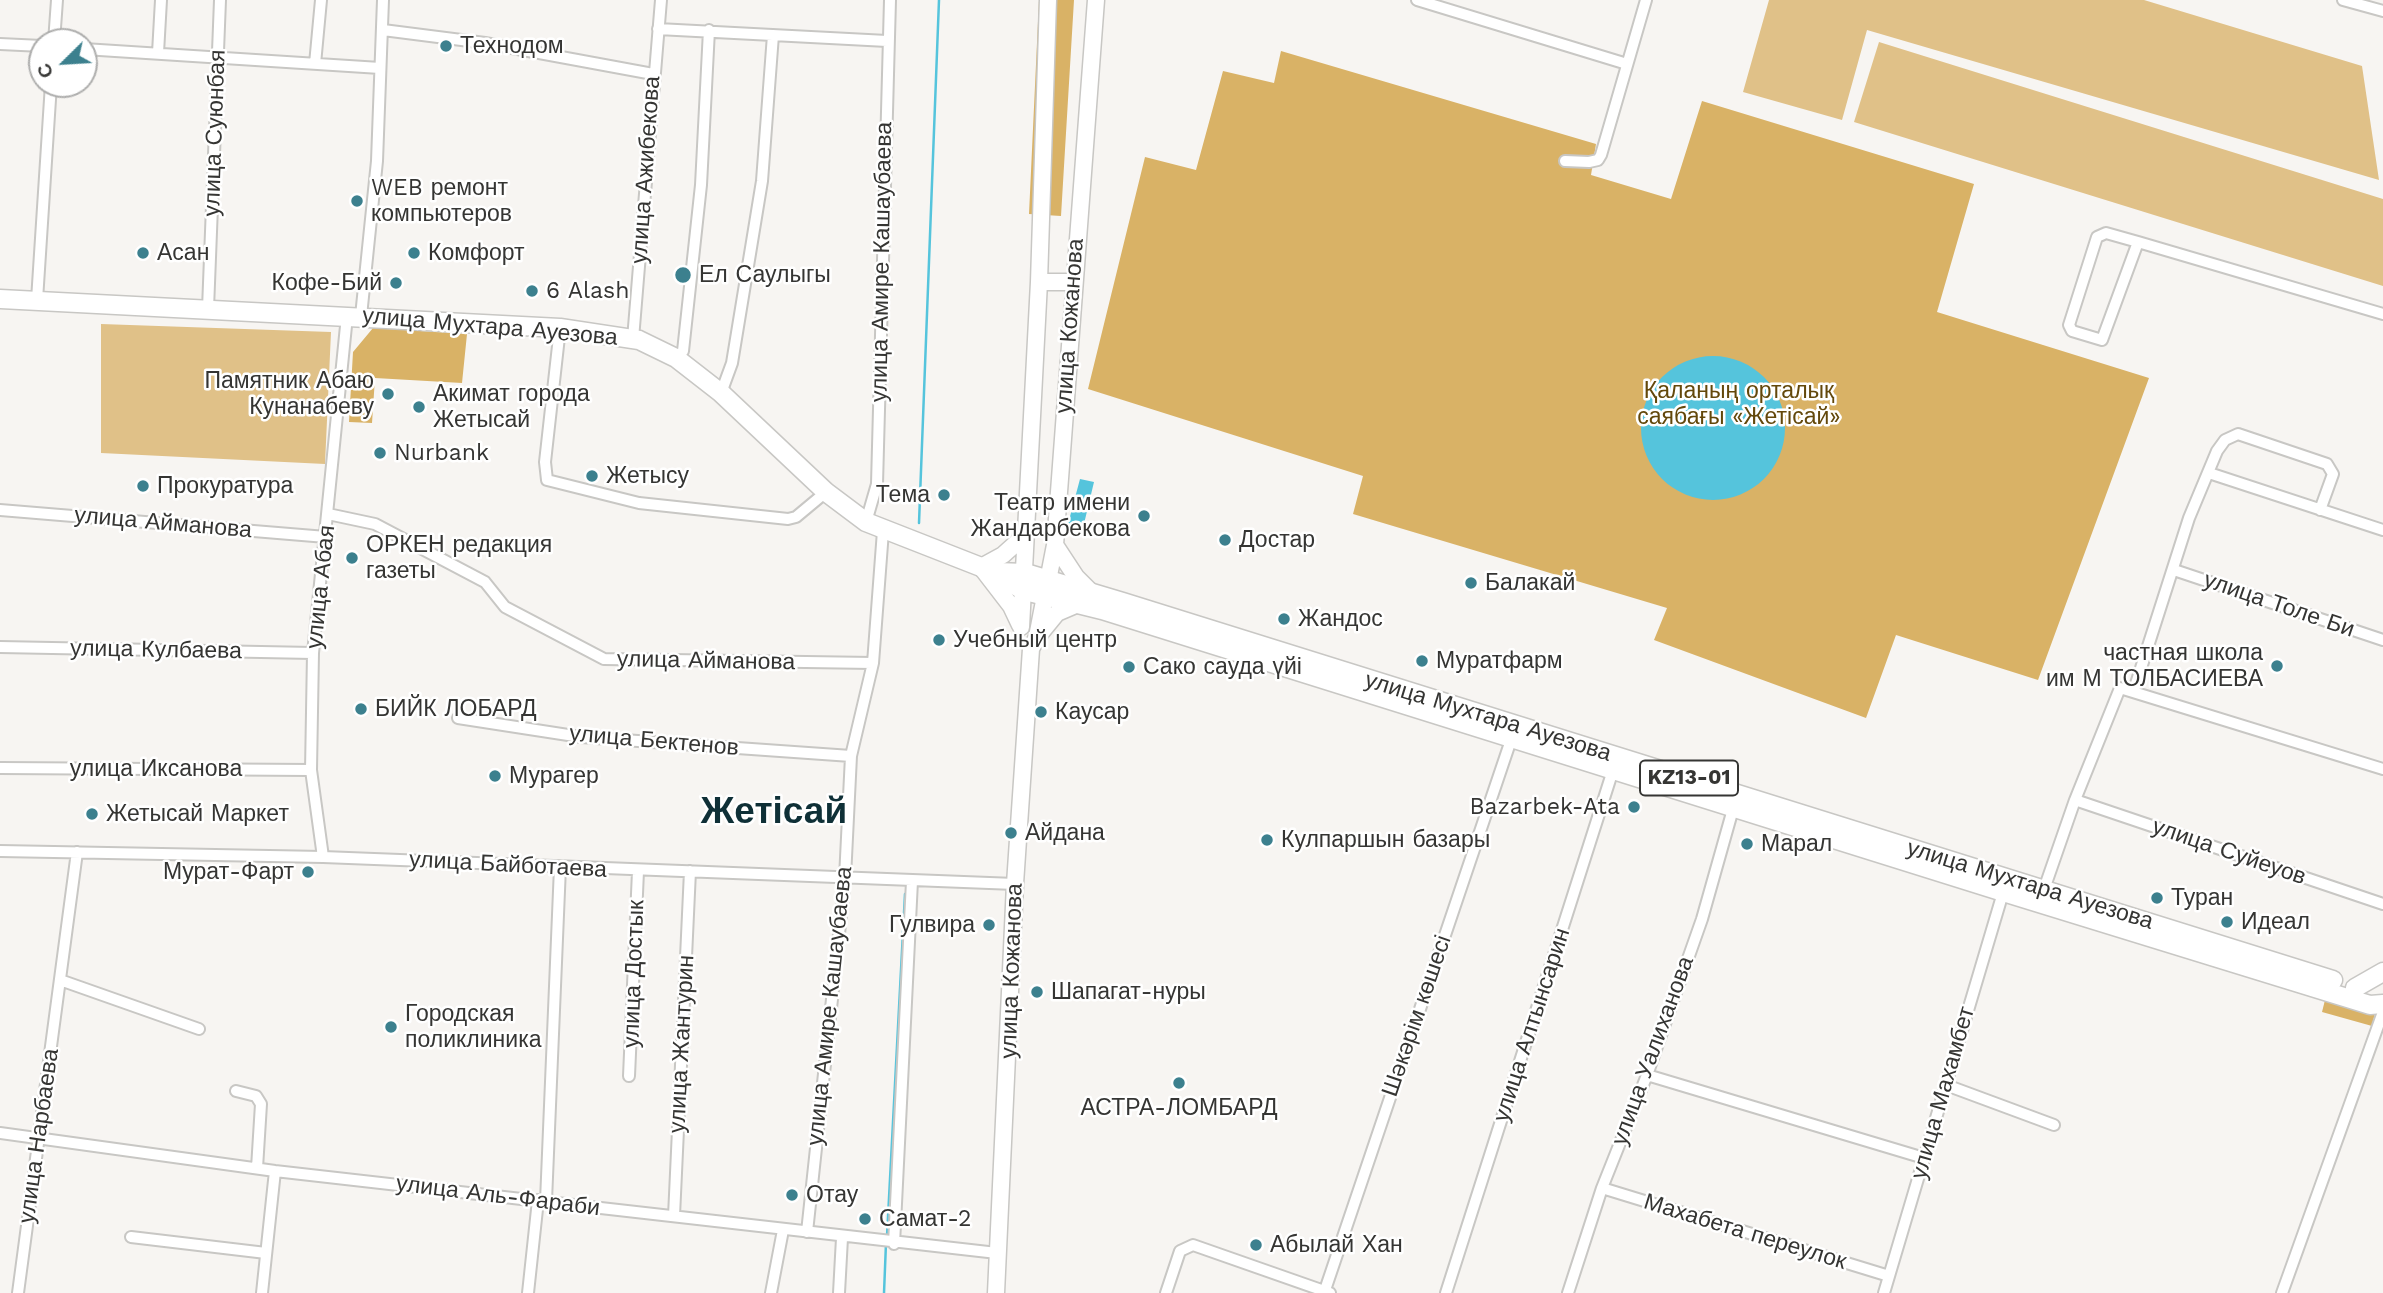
<!DOCTYPE html>
<html>
<head>
<meta charset="utf-8">
<style>
	body { margin:0 }
	#map { position:relative; width:2383px; height:1293px; overflow:hidden; background:#f7f5f2; font-family:"Work Sans",sans-serif }
	canvas { display:block }
	.north { position:absolute; left:28px; top:28px; width:70px; height:70px; box-sizing:border-box; background:#fff; border:2px solid #aeaead; border-radius:50%; rotate:246deg; font-size:19px; font-weight:700; line-height:28px; text-align:center; color:#353533 }
	.north::after { content:''; display:block; margin:auto; width:24px; height:32px; background:#3c808e; clip-path:polygon(50% 0,100% 100%,50% 72%,0 100%) }
</style>
</head>
<body>
<div id="map">
<canvas width="2383" height="1293"></canvas>
<div class="north">С</div>
</div>
<script>
const g = document.querySelector('canvas').getContext('2d');
g.lineJoin = 'round';
function paint(path, color) {
  g.fillStyle = color;
  g.fill(path, 'evenodd');
}
function poly(rows) {
  const path = new Path2D();
  for (const r of rows) {
    if (r.length === 3) {
      path.moveTo(r[0] + r[2], r[1]);
      path.arc(r[0], r[1], r[2], 0, 2 * Math.PI);
      continue;
    }
    path.moveTo(r[0], r[1]);
    for (let i = 2; i < r.length; i += 2) path.lineTo(r[i], r[i + 1]);
  }
  return path;
}
function stroke(path, color, width, dash) {
  g.strokeStyle = color;
  g.lineWidth = width;
  g.lineCap = dash ? 'butt' : 'round';
  g.setLineDash(dash || []);
  g.stroke(path);
}
function label(font, color, halo, rows, align = 'center') {
  g.font = font + ' "Work Sans",sans-serif';
  g.lineWidth = 5;
  g.setLineDash([]);
  g.textBaseline = 'middle';
  g.strokeStyle = halo;
  g.fillStyle = color;
  for (const [text, x, y, turn = 0] of rows) {
    g.save();
    g.translate(x, y);
    g.rotate((+turn || 0) * Math.PI / 180);
    g.textAlign = isNaN(turn) ? turn : align;
    if (halo) g.strokeText(text, 0, 0);
    g.fillText(text, 0, 0);
    g.restore();
  }
}
paint(poly([
	[1769,0,2144,0,2362,66,2379,180,1867,30,1842,120,1743,92],
	[1879,42,2383,199,2383,286,1854,122],
	[101,324,331,332,325,464,101,453]
]), '#e0c188');
paint(poly([
	[1039,0,1074,0,1061,216,1029,214],
	[1281,51,1596,144,1591,175,1671,199,1702,101,1974,184,1937,312,2149,378,2038,680,1896,635,1866,718,1654,640,1667,608,1353,514,1363,476,1088,389,1145,157,1196,170,1223,71,1274,83],
	[373,328,467,334,462,383,375,378,372,423,349,422,353,352],
	[2325,1000,2375,1013,2372,1026,2322,1012]
]), '#d9b266');
paint(poly([
	[1713,428,72],
	[1080,479,1094,482,1083,528,1068,524]
]), '#55c4dc');
stroke(poly([
	[919,523,939,0],
	[887,1236,905,894],
	[884,1293,886,1243]
]), '#55c4dc', 2.5);
const street = poly([
	[1417,0,1627,64],
	[2343,0,2383,11],
	[658,29,887,41],
	[383,30,485,43,653,74],
	[54,42,57,0],
	[0,44,42,46],
	[84,49,380,68],
	[158,53,161,0],
	[315,64,321,0],
	[1565,161,1589,162,1598,160,1601,155,1646,0],
	[2138,242,2106,233,2097,237,2069,325,2072,331,2102,340,2138,242,2383,314],
	[37,300,51,84],
	[208,309,220,0],
	[361,316,377,161,383,0],
	[560,328,545,462,547,480,639,503,788,519,796,517,826,492],
	[633,339,661,0],
	[676,358,683,351,701,185,709,30],
	[721,393,732,363,762,181,773,35],
	[2209,473,2383,530],
	[0,510,326,537],
	[328,514,375,524,485,582,505,607,604,659,873,663],
	[866,522,877,484,890,0],
	[2174,570,2383,640],
	[0,647,313,653],
	[2134,690,2189,518,2217,451,2225,440,2238,434,2327,464,2333,474,2320,510],
	[458,718,581,737,851,756],
	[0,768,311,770],
	[2075,800,2383,904],
	[0,851,323,857,1015,884],
	[323,857,311,770,313,653,347,316],
	[2042,895,2075,800,2120,688,2383,769],
	[60,980,199,1029],
	[1647,1075,1924,1158],
	[629,1076,638,871],
	[1946,1085,2054,1125],
	[236,1091,256,1096,261,1104,257,1168],
	[0,1133,275,1171,997,1253],
	[1602,1188,1889,1276],
	[546,1201,560,867],
	[674,1216,690,871],
	[807,1232,845,878,851,756,873,663,883,531],
	[131,1237,266,1253],
	[894,1244,912,881],
	[18,1293,77,852],
	[262,1293,275,1171],
	[528,1293,538,1200],
	[771,1293,783,1230],
	[839,1293,842,1238],
	[1166,1293,1180,1251,1193,1245,1330,1293],
	[1324,1293,1511,740],
	[1446,1293,1614,767],
	[1568,1293,1602,1188,1647,1075,1702,919,1735,802],
	[1884,1293,2005,886],
	[2282,1293,2383,1012]
]);
const secondary = poly([
	[1039,282,1072,282],
	[1055,545,1076,577,1093,594],
	[1020,625,1011,606,981,567,1003,555,1023,537],
	[1021,627,1039,282,1048,0],
	[1039,635,1057,613,1078,604],
	[996,1293,1015,884,1031,649,1037,637,1055,545,1096,0]
]);
const primary = poly([
	[0,299,560,328,639,340,676,358,721,393,826,492,866,522,981,567,1025,591,1102,610,2003,892,2370,1005,2383,1004],
	[995,572,1026,573,1123,602,2333,980],
	[2355,988,2383,972]
]);
stroke(street, '#c8c7c4', 14);
stroke(secondary, '#c8c7c4', 19);
stroke(primary, '#c8c7c4', 21);
stroke(street, '#fff', 10);
stroke(secondary, '#fff', 16);
stroke(primary, '#fff', 18);
for (const [x, y, r, color] of [
	[446,46,7,"#3c808e"],
	[357,201,7,"#3c808e"],
	[143,253,7,"#3c808e"],
	[414,253,7,"#3c808e"],
	[683,275,9,"#3c808e"],
	[396,283,7,"#3c808e"],
	[532,291,7,"#3c808e"],
	[388,394,7,"#3c808e"],
	[419,407,7,"#3c808e"],
	[380,453,7,"#3c808e"],
	[592,476,7,"#3c808e"],
	[143,486,7,"#3c808e"],
	[944,495,7,"#3c808e"],
	[1144,516,7,"#3c808e"],
	[1225,540,7,"#3c808e"],
	[352,558,7,"#3c808e"],
	[1471,583,7,"#3c808e"],
	[1284,619,7,"#3c808e"],
	[939,640,7,"#3c808e"],
	[1422,661,7,"#3c808e"],
	[2277,666,7,"#3c808e"],
	[1129,667,7,"#3c808e"],
	[361,709,7,"#3c808e"],
	[1041,712,7,"#3c808e"],
	[495,776,7,"#3c808e"],
	[1634,807,7,"#3c808e"],
	[92,814,7,"#3c808e"],
	[1011,833,7,"#3c808e"],
	[1267,840,7,"#3c808e"],
	[1747,844,7,"#3c808e"],
	[308,872,7,"#3c808e"],
	[2157,898,7,"#3c808e"],
	[2227,922,7,"#3c808e"],
	[989,925,7,"#3c808e"],
	[1037,992,7,"#3c808e"],
	[391,1027,7,"#3c808e"],
	[1179,1083,7,"#3c808e"],
	[792,1195,7,"#3c808e"],
	[865,1219,7,"#3c808e"],
	[1256,1245,7,"#3c808e"]
]) {
  const dot = new Path2D();
  dot.arc(x, y, r, 0, 2 * Math.PI);
  g.fillStyle = color;
  g.fill(dot);
  stroke(dot, '#fff', 2.5);
}
for (const [x, y, w] of [
	[1689,778,98]
]) {
  const box = new Path2D();
  box.roundRect(x - w / 2, y - 17.5, w, 35, 5);
  g.fillStyle = '#fff';
  g.fill(box);
  stroke(box, '#353533', 2);
}
label('bold 21px', '#353533', null, [
	["KZ13-01",1689,778]
]);
label('23px', '#353533', '#fff', [
	["Технодом",460,46],
	["WEB ремонт",371,188],
	["компьютеров",371,214],
	["Асан",157,253],
	["Комфорт",428,253],
	["Ел Саулыгы",699,275],
	["Кофе-Бий",382,283,"right"],
	["6 Alash",546,291],
	["Памятник Абаю",374,381,"right"],
	["Кунанабеву",374,407,"right"],
	["Акимат города",433,394],
	["Жетысай",433,420],
	["Nurbank",394,453],
	["Жетысу",606,476],
	["Прокуратура",157,486],
	["Тема",930,495,"right"],
	["Театр имени",1130,503,"right"],
	["Жандарбекова",1130,529,"right"],
	["Достар",1239,540],
	["ОРКЕН редакция",366,545],
	["газеты",366,571],
	["Балакай",1485,583],
	["Жандос",1298,619],
	["Учебный центр",953,640],
	["частная школа",2263,653,"right"],
	["им М ТОЛБАСИЕВА",2263,679,"right"],
	["Муратфарм",1436,661],
	["Сако сауда үйі",1143,667],
	["БИЙК ЛОБАРД",375,709],
	["Каусар",1055,712],
	["Мурагер",509,776],
	["Bazarbek-Ata",1620,807,"right"],
	["Жетысай Маркет",106,814],
	["Айдана",1025,833],
	["Кулпаршын базары",1281,840],
	["Марал",1761,844],
	["Мурат-Фарт",294,872,"right"],
	["Туран",2171,898],
	["Идеал",2241,922],
	["Гулвира",975,925,"right"],
	["Шапагат-нуры",1051,992],
	["Городская",405,1014],
	["поликлиника",405,1040],
	["АСТРА-ЛОМБАРД",1179,1108,"center"],
	["Отау",806,1195],
	["Самат-2",879,1219],
	["Абылай Хан",1270,1245]
], 'left');
label('23px', '#353533', '#fff', [
	["улица Суюнбая",215,133,-88],
	["улица Ажибекова",646,170,-86],
	["улица Амире Кашаубаева",882,262,-89],
	["улица Кожанова",1070,326,-86],
	["улица Мухтара Ауезова",490,327,5],
	["улица Айманова",163,523,5],
	["улица Абая",321,587,-84],
	["улица Толе Би",2279,605,19],
	["улица Кулбаева",156,650,1],
	["улица Айманова",706,661,1],
	["улица Мухтара Ауезова",1488,717,17],
	["улица Бектенов",654,741,5],
	["улица Иксанова",156,769],
	["улица Суйеуов",2229,852,19],
	["улица Байботаева",508,865,3],
	["улица Мухтара Ауезова",2030,885,17],
	["улица Кожанова",1012,971,-88],
	["улица Достык",634,974,-88],
	["улица Амире Кашаубаева",830,1006,-84],
	["Шәкәрім көшесі",1417,1016,-71],
	["улица Алтынсарин",1532,1025,-72],
	["улица Жантурин",682,1044,-87],
	["улица Уалиханова",1653,1051,-70],
	["улица Махамбет",1943,1093,-74],
	["улица Нарбаева",39,1136,-82],
	["улица Аль-Фараби",498,1196,7],
	["Махабета переулок",1745,1232,17]
]);
label('23px', '#63480b', '#fff', [
	["Қаланың орталық",1739,391],
	["саябағы «Жетісай»",1739,417]
]);
label('bold 37px', '#0f3037', '#fff', [
	["Жетісай",774,812]
]);
</script>
</body>
</html>
